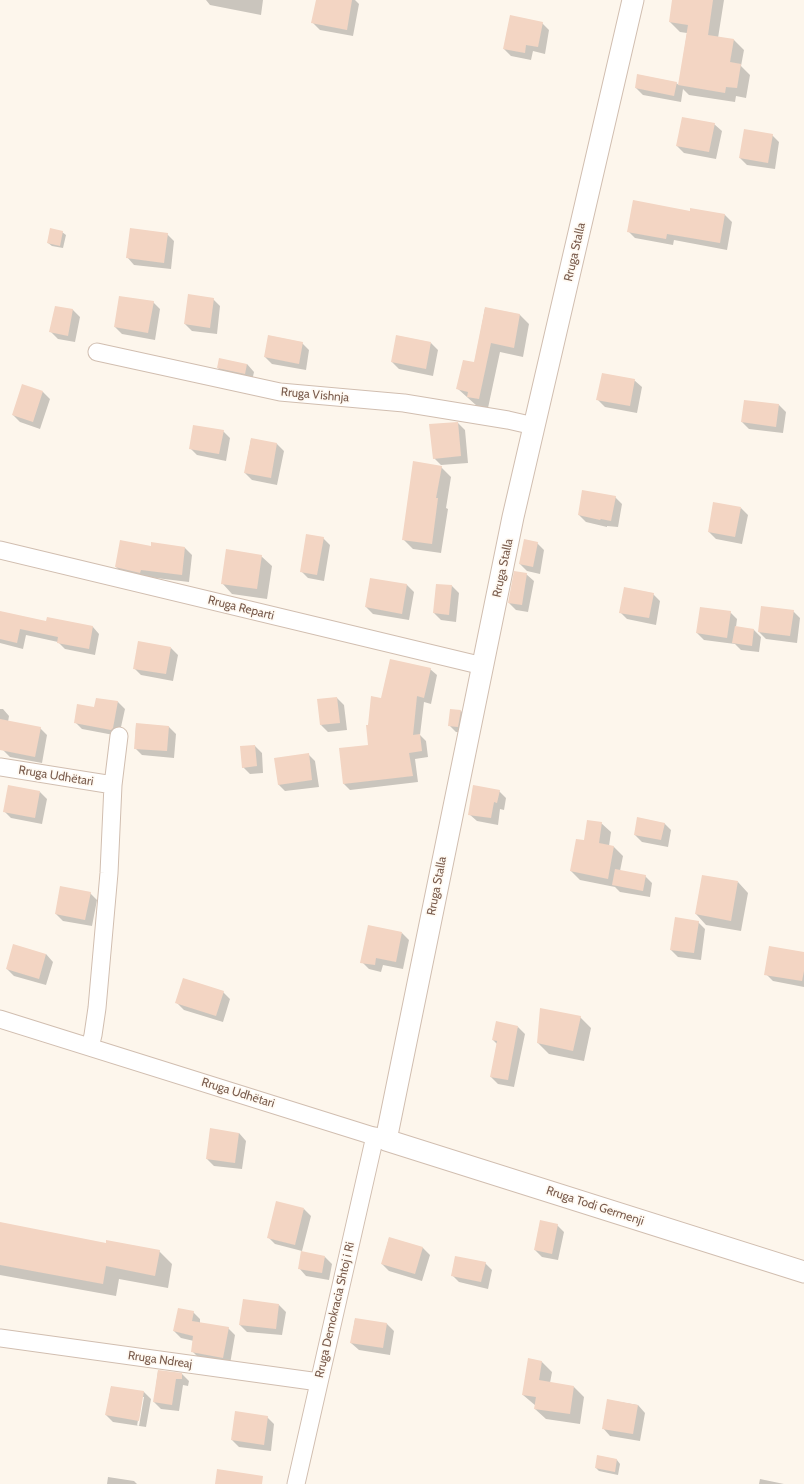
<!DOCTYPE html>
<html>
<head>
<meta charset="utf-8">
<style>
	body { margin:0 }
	canvas { display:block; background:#fdf6ec }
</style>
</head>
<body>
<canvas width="804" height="1484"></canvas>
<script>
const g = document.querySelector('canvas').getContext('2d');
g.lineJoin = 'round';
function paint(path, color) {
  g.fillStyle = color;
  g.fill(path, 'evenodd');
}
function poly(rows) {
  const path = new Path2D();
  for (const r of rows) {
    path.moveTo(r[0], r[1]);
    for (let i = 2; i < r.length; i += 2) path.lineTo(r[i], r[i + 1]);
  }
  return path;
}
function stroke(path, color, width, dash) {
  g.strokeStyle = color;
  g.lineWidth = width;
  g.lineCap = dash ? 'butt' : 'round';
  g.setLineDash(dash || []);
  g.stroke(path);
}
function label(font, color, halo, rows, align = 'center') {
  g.font = font + ' Cabin,sans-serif';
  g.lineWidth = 3.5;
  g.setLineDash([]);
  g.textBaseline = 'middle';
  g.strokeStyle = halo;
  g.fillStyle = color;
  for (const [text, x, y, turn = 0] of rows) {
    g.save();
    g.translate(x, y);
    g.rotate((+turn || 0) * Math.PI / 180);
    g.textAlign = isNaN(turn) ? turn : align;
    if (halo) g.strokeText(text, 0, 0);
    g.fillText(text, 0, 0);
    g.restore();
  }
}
paint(poly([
	[206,0,263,0,261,15,210,5],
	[317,0,355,0,359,4,353,36,320,30,313,23],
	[673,0,724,0,718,38,734,40,744,50,741,66,750,75,746,98,736,96,735,102,689,95,683,89,681,102,643,95,636,88,676,83,679,85,687,33,680,32,670,22],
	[542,23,549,30,545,54,533,51,531,60,511,56,504,49],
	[714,124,722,131,716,159,684,153,677,146],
	[772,135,779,142,775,169,747,165,740,158],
	[725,215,732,222,727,250,674,240,673,245,635,238,628,231],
	[62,232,66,235,63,248,52,246,48,243],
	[167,234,174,241,171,269,134,265,127,257],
	[213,299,220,306,217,334,192,331,185,324],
	[153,302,160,309,155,340,122,334,115,327],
	[56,307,73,310,80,317,75,342,58,339,51,332],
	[485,308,520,315,529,324,523,357,500,352,488,408,477,406,458,389,475,363],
	[302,343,309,350,306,370,272,364,265,357],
	[431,343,438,350,433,376,399,369,392,362],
	[247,364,254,372,252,381,225,375,218,368],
	[634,380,642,387,637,413,605,407,598,400],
	[22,386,43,392,50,399,40,429,20,422,13,415],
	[779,405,786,412,783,433,749,429,742,422],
	[458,423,465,430,468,463,441,465,434,458],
	[223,431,230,438,226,461,197,455,190,448],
	[251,439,277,444,284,451,277,485,252,480,245,473],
	[441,467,451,477,446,508,448,509,441,553,413,549,403,539],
	[615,497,622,504,618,527,607,526,607,527,586,522,579,515],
	[741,508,748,515,742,544,716,539,709,532],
	[323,538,330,545,324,581,308,578,301,571],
	[152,543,185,548,192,555,189,582,123,574,116,567,152,547],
	[537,543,544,550,540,574,527,571,520,564],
	[261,556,272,566,267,599,232,594,222,583],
	[526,574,534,581,528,612,516,610,509,603],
	[371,579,407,585,414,592,409,620,373,614,366,607],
	[437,585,452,586,459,593,456,622,441,620,434,613],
	[653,594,660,601,656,625,627,619,620,612],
	[793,611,800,618,797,643,766,639,759,632],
	[0,612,47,622,47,618,93,627,99,634,95,655,65,649,58,642,26,635,23,649,0,643],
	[730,612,737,619,736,627,754,630,761,637,759,652,741,650,735,644,704,640,697,633],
	[171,648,178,655,173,681,141,675,134,668],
	[430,669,437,675,431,704,424,702,420,735,426,741,428,757,415,759,418,782,350,790,343,783,369,746,368,725,382,699],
	[337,698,344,705,347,730,328,732,321,725,318,700],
	[118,702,125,709,119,736,82,729,75,722,95,708],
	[0,709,3,709,9,716,8,722,40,728,47,735,42,763,10,757,3,750,0,734],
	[451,710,461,711,468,718,465,733,456,732,449,725],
	[136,724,169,727,176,734,174,758,142,755,135,748],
	[255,746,262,753,263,773,250,774,243,767],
	[308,754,315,761,319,787,285,791,278,784],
	[499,791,506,798,504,810,500,809,498,825,477,821,469,814],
	[40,792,47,799,42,824,11,818,4,811],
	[601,823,611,832,609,846,614,847,623,856,620,871,645,876,652,883,650,897,620,892,615,887,580,880,571,871,585,842],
	[664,823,671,830,668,847,642,842,635,835],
	[738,882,748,893,741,931,706,925,696,914],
	[90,893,97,900,92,926,63,921,56,914],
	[698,922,705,929,701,960,678,957,671,950],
	[402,933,409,940,403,969,383,965,381,972,369,969,362,962],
	[804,953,804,987,773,981,766,974],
	[46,954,53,962,46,985,14,976,7,969],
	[223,992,230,999,223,1022,184,1010,177,1003],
	[580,1017,591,1028,584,1061,549,1054,538,1043],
	[518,1027,525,1034,514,1087,498,1084,491,1077,497,1044,493,1040],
	[239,1133,246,1141,242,1169,214,1166,207,1159],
	[304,1209,311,1216,302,1251,275,1244,268,1237],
	[0,1223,107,1244,159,1251,172,1264,168,1288,119,1279,116,1296,0,1275],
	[557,1225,564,1232,558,1260,542,1257,535,1250],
	[389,1238,423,1248,430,1255,422,1281,389,1271,382,1264],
	[325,1257,332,1264,329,1280,306,1276,299,1268],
	[485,1263,492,1270,488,1289,459,1282,452,1275],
	[279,1305,286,1312,282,1335,247,1332,240,1325],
	[193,1312,200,1319,200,1323,228,1328,235,1335,230,1364,199,1358,192,1351,194,1341,181,1338,174,1331],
	[355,1319,387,1324,394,1331,390,1355,359,1350,351,1343],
	[541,1361,552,1372,550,1383,574,1387,584,1397,580,1424,546,1419,535,1409,536,1406,523,1395],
	[158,1371,182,1374,189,1381,188,1386,183,1385,179,1411,161,1409,154,1402],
	[111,1387,144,1392,151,1399,146,1427,113,1422,106,1415],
	[142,1397,144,1397,139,1426,137,1426],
	[608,1400,638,1405,645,1413,640,1441,610,1436,603,1428],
	[267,1417,274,1424,271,1451,239,1447,232,1440],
	[598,1456,617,1460,620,1464,618,1475,599,1471,596,1468],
	[108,1477,134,1481,137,1484,107,1484],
	[760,1479,784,1484,759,1484]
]), '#0003');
paint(poly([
	[316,0,352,0,347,30,311,23],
	[672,0,713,0,708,35,734,39,730,62,741,64,737,88,726,87,725,93,678,85,688,25,669,22],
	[510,15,543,22,538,47,526,45,525,53,503,49],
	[637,74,677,82,674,96,635,88],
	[682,117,715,123,709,152,676,146],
	[744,129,773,134,768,163,739,158],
	[633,200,690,211,690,208,725,214,720,243,667,234,666,239,627,232],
	[50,228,63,231,60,246,47,243],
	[130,228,168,233,164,263,126,258],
	[188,294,214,298,210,328,184,324],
	[119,296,154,301,148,333,114,327],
	[55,306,73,309,68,336,49,332],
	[485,307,520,314,514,348,491,343,479,399,467,397,468,392,456,389,463,360,474,362],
	[268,335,303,342,299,364,264,357],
	[396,335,431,342,426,369,391,362],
	[219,358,247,364,245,374,217,368],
	[602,373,635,379,630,406,596,400],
	[22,384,43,391,33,422,12,415],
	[744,400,779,404,776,427,741,422],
	[458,422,461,456,433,459,429,424],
	[193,425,224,430,219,454,189,449],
	[251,438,277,443,271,478,244,473],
	[413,461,442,466,436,498,438,498,432,544,402,540],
	[582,490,616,496,611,521,601,519,600,520,578,515],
	[713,502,741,507,735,537,708,532],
	[306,534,324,537,317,575,300,572],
	[524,539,538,542,533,567,519,564],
	[120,540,151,546,151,542,185,547,182,575,141,570,140,573,115,567],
	[226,549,262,555,257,589,221,584],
	[514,571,527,573,522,605,508,603],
	[370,578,407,584,402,614,365,607],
	[436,584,452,585,449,615,433,613],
	[624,587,654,593,649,618,619,613],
	[761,606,794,610,790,636,758,632],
	[700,607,731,611,727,638,696,633],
	[0,611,46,621,47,617,93,626,89,649,57,643,58,637,20,629,17,643,0,639],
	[735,626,754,629,752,646,732,643],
	[138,641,171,647,166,674,133,669],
	[390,659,431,668,424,698,417,696,413,735,420,734,422,751,409,753,413,776,343,784,339,748,368,745,366,725,368,725,371,696,381,698],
	[337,697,340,723,320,725,317,699],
	[96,698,118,701,113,728,111,730,74,723,77,704,94,707],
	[450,709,461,710,458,727,448,726],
	[0,719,41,727,35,757,0,750],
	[136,723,169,726,167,751,134,749],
	[255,745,257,766,242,768,240,746],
	[309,753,312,780,278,785,274,758],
	[8,785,40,791,35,818,3,812],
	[473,785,500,790,497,803,494,802,491,818,468,815],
	[637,817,665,823,661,840,634,835],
	[587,820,602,822,599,843,614,846,608,879,570,871,576,839,584,840],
	[615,869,646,875,643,891,612,885],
	[702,875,738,881,731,921,695,914],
	[60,886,91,892,85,920,55,914],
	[675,917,699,921,694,953,670,950],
	[368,925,402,932,396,962,376,958,375,965,360,963],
	[13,944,46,954,39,979,6,969],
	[769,946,804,952,804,971,802,981,764,975],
	[183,978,224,991,216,1016,175,1003],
	[540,1008,581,1016,573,1051,537,1043],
	[496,1021,518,1026,508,1080,490,1077,497,1041,492,1040],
	[210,1128,239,1133,235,1163,206,1159],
	[276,1201,304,1208,295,1245,267,1238],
	[540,1220,558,1224,552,1254,534,1250],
	[0,1222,106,1243,106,1240,160,1250,155,1276,106,1266,103,1284,0,1265],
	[389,1237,423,1247,415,1274,381,1264],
	[301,1251,325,1256,322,1273,298,1269],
	[455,1256,486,1262,481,1282,451,1276],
	[243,1299,279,1304,276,1329,239,1325],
	[178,1308,194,1311,192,1321,229,1327,223,1358,191,1352,193,1336,173,1331],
	[355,1318,387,1323,383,1348,350,1343],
	[528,1358,542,1361,539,1380,574,1386,570,1414,534,1409,536,1397,522,1395],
	[158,1370,182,1373,182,1379,176,1379,172,1405,153,1402],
	[111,1386,144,1391,139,1421,105,1415],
	[607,1399,638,1405,633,1434,602,1429],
	[235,1411,268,1416,264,1445,231,1440],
	[597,1455,617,1459,615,1472,595,1468],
	[217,1469,263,1476,262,1484,215,1484]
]), '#f3d5c3');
const minor = poly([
	[97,352,280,392,404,403,508,420,534,426],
	[0,550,483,666],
	[0,767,113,785],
	[0,1019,386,1140],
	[90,1047,93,1035,97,1008,109,873,113,785,119,736],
	[0,1338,319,1382],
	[296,1484,375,1136]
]);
const tertiary = poly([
	[633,0,513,517,386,1140,804,1272]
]);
stroke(minor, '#d1beb0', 19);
stroke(tertiary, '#d1beb0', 23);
stroke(minor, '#fff', 17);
stroke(tertiary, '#fff', 21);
label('12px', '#7a5c4d', '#fffaf3', [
	["Rruga Stalla",575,252,-77],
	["Rruga Vishnja",315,395,5],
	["Rruga Stalla",503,568,-78],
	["Rruga Reparti",241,608,14],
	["Rruga Udhëtari",56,776,9],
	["Rruga Stalla",437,886,-79],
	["Rruga Udhëtari",238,1093,17],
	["Rruga Todi Germenji",595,1206,18],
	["Rruga Demokracia Shtoj i Ri",335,1310,-77],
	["Rruga Ndreaj",160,1360,8]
]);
</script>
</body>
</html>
